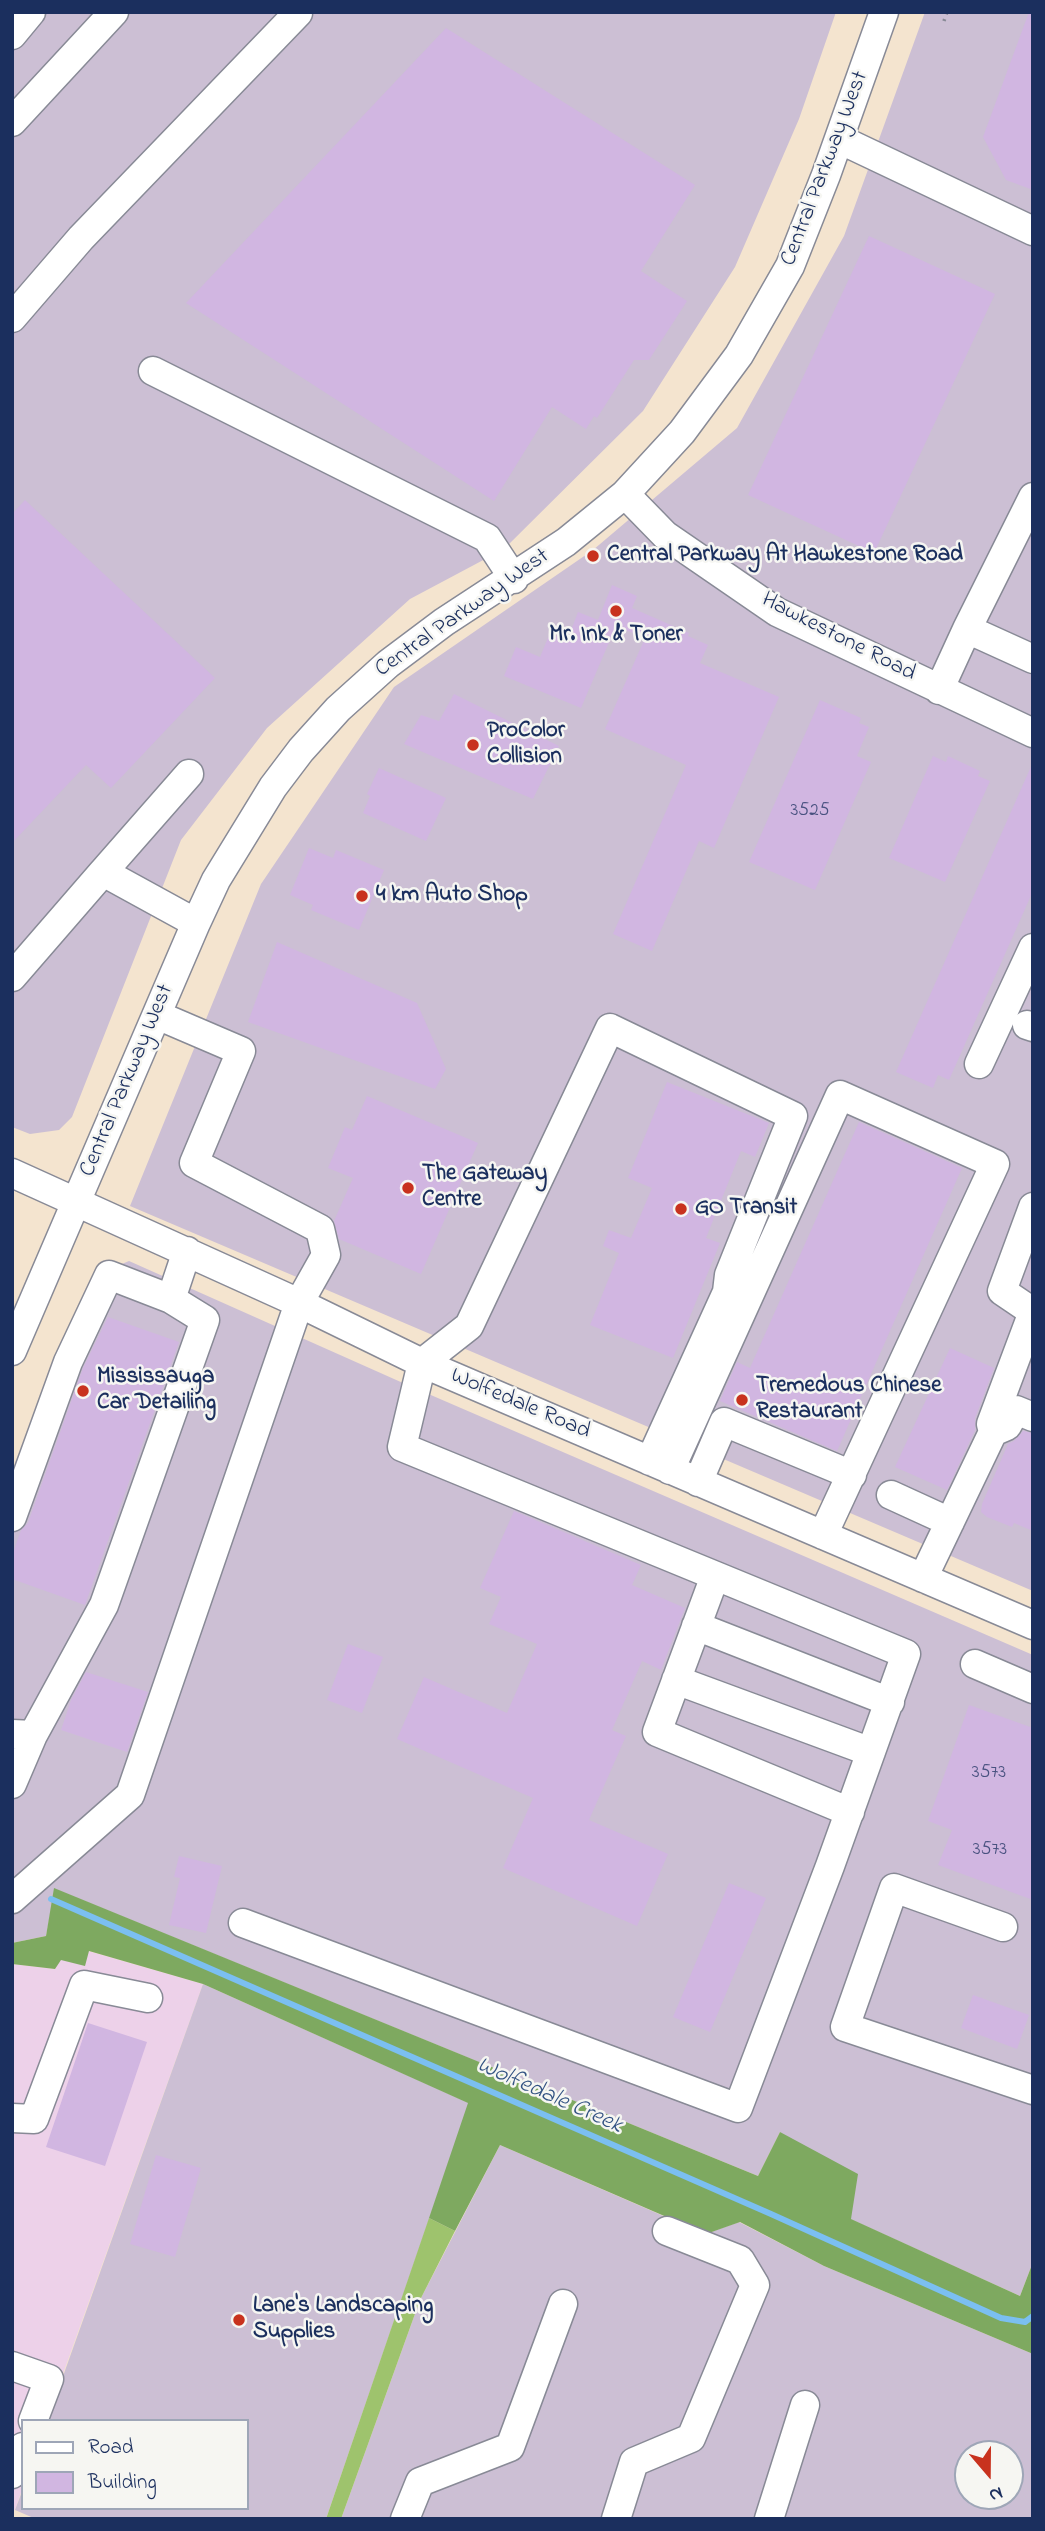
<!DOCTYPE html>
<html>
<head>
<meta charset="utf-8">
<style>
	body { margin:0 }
	#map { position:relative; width:1045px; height:2531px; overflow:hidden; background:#f4e4cf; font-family:"Indie Flower",sans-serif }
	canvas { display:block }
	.frame { position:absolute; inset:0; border:14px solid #1b2f5e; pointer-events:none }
	.legend { position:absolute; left:21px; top:2419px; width:228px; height:91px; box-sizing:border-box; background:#f6f6f2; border:2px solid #9ea6b7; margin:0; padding:9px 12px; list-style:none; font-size:21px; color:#1b2f5e }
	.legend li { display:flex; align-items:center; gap:14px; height:35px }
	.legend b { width:35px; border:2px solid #9ea6b7 }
	.north { position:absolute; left:954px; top:2440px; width:70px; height:70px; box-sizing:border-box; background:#f6f6f2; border:2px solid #9ea6b7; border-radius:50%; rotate:160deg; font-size:19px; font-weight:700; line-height:28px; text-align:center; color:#1b2f5e }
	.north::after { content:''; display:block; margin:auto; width:24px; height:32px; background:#c8321e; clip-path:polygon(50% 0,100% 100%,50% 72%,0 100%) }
</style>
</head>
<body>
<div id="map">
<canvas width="1045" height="2531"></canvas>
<div class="frame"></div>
<ul class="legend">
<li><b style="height:9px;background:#fff"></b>Road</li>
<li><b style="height:19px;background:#d1b6e1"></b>Building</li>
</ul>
<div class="north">N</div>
</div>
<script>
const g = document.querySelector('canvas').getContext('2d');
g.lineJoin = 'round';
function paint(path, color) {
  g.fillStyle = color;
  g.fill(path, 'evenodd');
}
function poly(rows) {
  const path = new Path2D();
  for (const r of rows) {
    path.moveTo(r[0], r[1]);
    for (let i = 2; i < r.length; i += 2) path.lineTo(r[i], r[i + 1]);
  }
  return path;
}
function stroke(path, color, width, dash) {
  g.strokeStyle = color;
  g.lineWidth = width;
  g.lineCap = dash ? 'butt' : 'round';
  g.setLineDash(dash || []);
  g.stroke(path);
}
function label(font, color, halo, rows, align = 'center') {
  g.font = font + ' "Indie Flower",sans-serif';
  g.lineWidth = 5;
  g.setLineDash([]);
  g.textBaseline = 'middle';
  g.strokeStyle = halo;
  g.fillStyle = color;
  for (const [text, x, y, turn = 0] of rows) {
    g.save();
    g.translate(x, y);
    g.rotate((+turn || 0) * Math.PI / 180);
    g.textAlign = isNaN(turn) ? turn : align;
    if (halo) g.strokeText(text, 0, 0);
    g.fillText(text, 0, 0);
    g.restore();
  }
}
paint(poly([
	[88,1951,203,1984,46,2421,23,2421,23,2487,15,2510,12,2508,12,1964,55,1969,60,1960]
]), '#edd1e9');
paint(poly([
	[12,12,836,12,799,119,735,267,643,411,504,549,410,599,267,728,181,840,72,1117,59,1130,30,1134,12,1127],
	[925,12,1033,12,1033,1591,130,1206,261,884,394,687,593,550,737,428,844,236],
	[129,1261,403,1383,1033,1655,1033,2262,1020,2296,850,2219,780,2132,758,2176,55,1889,46,1936,12,1943,12,1473,98,1274],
	[203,1984,469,2103,326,2519,36,2519,15,2510,23,2489,23,2508,247,2508,247,2421,47,2421],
	[500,2145,705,2234,739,2222,824,2266,1033,2354,1033,2519,341,2519,420,2300],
	[968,2454,1010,2454,1010,2496,968,2496]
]), '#ccbfd4');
paint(poly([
	[429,2218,455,2231,420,2300,341,2519,326,2519]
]), '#9ec36d');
paint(poly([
	[54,1888,758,2176,780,2132,858,2174,851,2219,1020,2296,1033,2262,1033,2354,824,2266,740,2222,706,2234,500,2145,455,2231,429,2218,468,2103,203,1984,89,1951,85,1966,61,1960,55,1969,12,1964,12,1943,46,1936]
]), '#7ea960');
stroke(poly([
	[51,1899,771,2214,1001,2318,1025,2322,1033,2316]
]), '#7bbff1', 6);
paint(poly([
	[1029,12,1033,12,1033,190,1006,180,983,137],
	[446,28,695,185,641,271,687,301,649,360,634,360,597,418,594,416,586,429,552,407,494,501,186,303],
	[869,236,995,294,874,553,748,495],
	[25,500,215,678,111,788,86,765,12,843,12,514],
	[612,585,637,596,632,608,689,633,688,636,708,645,700,663,779,697,714,848,699,841,652,951,613,934,686,765,605,729,645,638,616,626,581,708,504,676,516,647,540,657,550,633,567,641,578,612,598,620],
	[454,694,559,746,533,799,404,744,421,715,439,721],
	[820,700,861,718,859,723,869,727,857,756,871,762,815,890,749,862],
	[933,756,946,762,948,756,980,771,978,776,990,781,945,882,889,858],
	[1033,762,1033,891,949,1080,938,1075,933,1088,896,1072],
	[379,768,446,798,426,841,363,813,370,796,367,794],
	[309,848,333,858,336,850,384,870,359,930,311,910,313,905,290,895],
	[277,942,417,1003,446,1069,435,1089,248,1022],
	[667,1082,769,1123,755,1157,741,1151,706,1238,720,1243,673,1358,590,1325,619,1253,603,1246,609,1230,631,1238,652,1188,628,1178],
	[367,1096,478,1143,421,1274,339,1239,334,1221,353,1178,328,1168,345,1127,352,1130],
	[859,1122,962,1168,837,1451,720,1401,737,1362,750,1368],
	[108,1317,179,1342,85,1605,12,1579,12,1556,21,1530,28,1523,83,1368],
	[950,1348,994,1368,975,1418,975,1430,947,1490,895,1467],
	[1023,1431,1033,1433,1033,1531,1014,1523,1012,1527,987,1517,981,1512,982,1504,1008,1444,1014,1441],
	[514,1511,641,1565,632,1585,685,1608,661,1670,642,1661,612,1730,626,1736,589,1820,668,1854,637,1926,503,1868,533,1798,397,1739,424,1677,507,1713,537,1644,489,1624,501,1597,480,1588],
	[348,1644,383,1657,362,1713,327,1700],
	[86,1672,148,1692,127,1752,61,1730,71,1700],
	[969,1705,1033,1728,1033,1900,938,1865,952,1830,928,1821],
	[179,1856,222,1866,206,1933,169,1925,180,1878,174,1877],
	[729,1883,766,1898,710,2032,673,2017],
	[973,1995,1029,2015,1017,2049,961,2028],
	[88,2023,147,2042,105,2166,46,2147],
	[156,2155,201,2168,175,2257,130,2244]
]), '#d1b6e1');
const minor = poly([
	[12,35,31,12],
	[12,122,114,12],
	[839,139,1033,231],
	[12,318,81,238,298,13],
	[153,371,487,538,514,579],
	[625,494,665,535,777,612,1033,733],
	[967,629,1033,497],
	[939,690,967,629,1033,659],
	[103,872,189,774],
	[12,977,103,872,196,923],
	[1027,1025,1033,1027],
	[979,1064,1033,948],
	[12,1173,299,1303,422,1363,1033,1625],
	[12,1351,196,923,216,880,273,787,301,750,338,709,388,664,444,622,566,542,625,494,682,432,739,355,790,266,826,175,884,12],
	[993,1432,1007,1426,1016,1410,1033,1417],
	[670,1470,840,1095,995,1164,823,1535],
	[698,1482,724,1422,852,1475],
	[891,1495,950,1522],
	[12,1517,68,1362,109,1275,171,1299],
	[715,1576,657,1732,850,1812],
	[923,1578,993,1432,991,1424,1033,1312,1002,1291,1033,1207],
	[696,1626,890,1702],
	[975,1664,1033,1689],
	[676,1680,871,1752],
	[12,1734,33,1735,104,1605,205,1320,171,1299,187,1251],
	[12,1784,33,1735],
	[12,1899,130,1795,299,1303,326,1255,320,1229,194,1163,241,1051,157,1015],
	[243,1923,738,2108,830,1866,906,1654,402,1447,422,1363,469,1326,610,1028,793,1116,729,1275,727,1292,650,1461],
	[1003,1927,894,1888,845,2027,1033,2090],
	[12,2118,34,2119,84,1985,148,1998],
	[12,2366,49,2379,33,2421],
	[12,2474,23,2447],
	[405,2519,420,2482,510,2447,563,2304],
	[616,2519,634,2462,691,2438,755,2285,740,2260,667,2231],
	[769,2519,805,2405]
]);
stroke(minor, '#888a96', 31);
stroke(poly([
	[944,21,947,12]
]), '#888a96', 3.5, [2, 5]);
stroke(minor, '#fff', 28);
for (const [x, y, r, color] of [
	[593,556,7,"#c8321e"],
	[616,611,7,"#c8321e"],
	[473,745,7,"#c8321e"],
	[362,896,7,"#c8321e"],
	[408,1188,7,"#c8321e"],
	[681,1209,7,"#c8321e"],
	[83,1391,7,"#c8321e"],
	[742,1400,7,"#c8321e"],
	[239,2320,7,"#c8321e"]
]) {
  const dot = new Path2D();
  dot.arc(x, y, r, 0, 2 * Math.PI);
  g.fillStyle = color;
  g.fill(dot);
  stroke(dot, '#f6f6f2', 2.5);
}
label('19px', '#48517f', null, [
	["3525",810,812],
	["3573",989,1774],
	["3573",990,1851]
]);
label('23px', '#1b2f5e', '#f6f6f2', [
	["Central Parkway West",826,169,-69],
	["Central Parkway West",463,614,-35],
	["Hawkestone Road",838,638,27],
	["Central Parkway West",128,1081,-67],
	["Wolfedale Road",520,1405,23]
]);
label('bold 23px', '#1b2f5e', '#f6f6f2', [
	["Central Parkway At Hawkestone Road",607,556],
	["Mr. Ink & Toner",616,636,"center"],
	["ProColor",487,732],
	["Collision",487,758],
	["4 km Auto Shop",376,896],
	["The Gateway",422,1175],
	["Centre",422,1201],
	["GO Transit",695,1209],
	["Mississauga",97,1378],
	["Car Detailing",97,1404],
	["Tremedous Chinese",756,1387],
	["Restaurant",756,1413],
	["Lane's Landscaping",253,2307],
	["Supplies",253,2333]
], 'left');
label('italic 24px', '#335383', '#f6f6f2', [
	["Wolfedale Creek",549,2097,24]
]);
</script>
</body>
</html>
